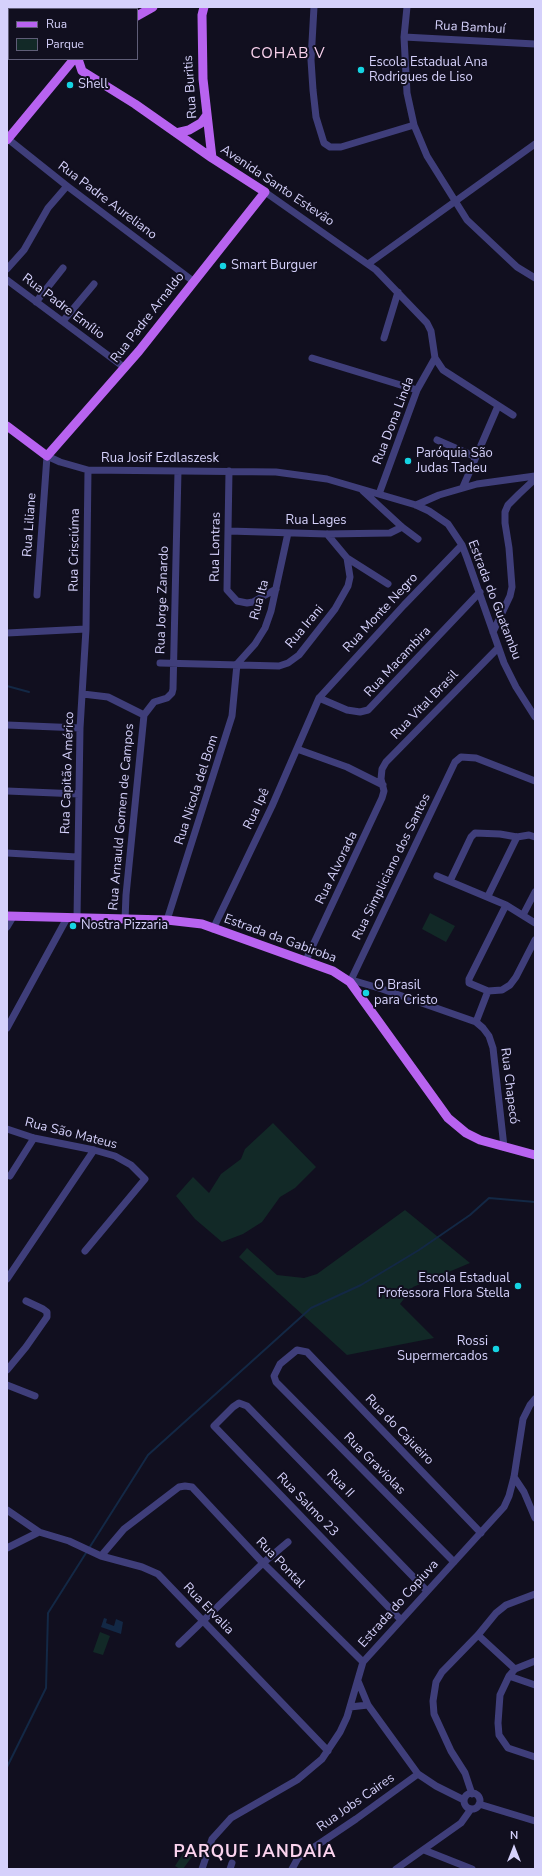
<!DOCTYPE html>
<html>
<head>
<meta charset="utf-8">
<style>
	body { margin:0 }
	#map { position:relative; width:542px; height:1876px; overflow:hidden; background:#110f1f; font-family:"Nunito Sans",sans-serif }
	canvas { display:block }
	.frame { position:absolute; inset:0; border:8px solid #d5d1fb; pointer-events:none }
	.legend { position:absolute; left:8px; top:8px; width:130px; height:52px; box-sizing:border-box; background:#110f1f; border:1px solid #5f5d77; margin:0; padding:5px 7px; list-style:none; font-size:12px; color:#d5d1fb }
	.legend li { display:flex; align-items:center; gap:8px; height:20px }
	.legend b { width:20px; border:1px solid #5f5d77 }
	.north { position:absolute; left:494px; top:1828px; width:40px; height:40px; -webkit-text-stroke:3px #110f1f; paint-order:stroke; rotate:0deg; font-size:11px; font-weight:700; line-height:16px; text-align:center; color:#d5d1fb }
	.north::after { content:''; display:block; margin:auto; width:14px; height:18px; background:#d5d1fb; clip-path:polygon(50% 0,100% 100%,50% 72%,0 100%) }
</style>
</head>
<body>
<div id="map">
<canvas width="542" height="1876"></canvas>
<div class="frame"></div>
<ul class="legend">
<li><b style="height:5px;background:#b863f0"></b>Rua</li>
<li><b style="height:11px;background:#122927"></b>Parque</li>
</ul>
<div class="north">N</div>
</div>
<script>
const g = document.querySelector('canvas').getContext('2d');
g.lineJoin = 'round';
function paint(path, color) {
  g.fillStyle = color;
  g.fill(path, 'evenodd');
}
function poly(rows) {
  const path = new Path2D();
  for (const r of rows) {
    if (r.length === 3) {
      path.moveTo(r[0] + r[2], r[1]);
      path.arc(r[0], r[1], r[2], 0, 2 * Math.PI);
      continue;
    }
    path.moveTo(r[0], r[1]);
    for (let i = 2; i < r.length; i += 2) path.lineTo(r[i], r[i + 1]);
  }
  return path;
}
function stroke(path, color, width, dash) {
  g.strokeStyle = color;
  g.lineWidth = width;
  g.lineCap = dash ? 'butt' : 'round';
  g.setLineDash(dash || []);
  g.stroke(path);
}
function label(font, color, halo, rows, align = 'center') {
  g.font = font + ' "Nunito Sans",sans-serif';
  g.lineWidth = 4;
  g.setLineDash([]);
  g.textBaseline = 'middle';
  g.strokeStyle = halo;
  g.fillStyle = color;
  for (const [text, x, y, turn = 0] of rows) {
    g.save();
    g.translate(x, y);
    g.rotate((+turn || 0) * Math.PI / 180);
    g.textAlign = isNaN(turn) ? turn : align;
    if (halo) g.strokeText(text, 0, 0);
    g.fillText(text, 0, 0);
    g.restore();
  }
}
paint(poly([
	[430,913,455,926,446,942,422,929],
	[273,1123,316,1167,295,1188,280,1197,262,1222,243,1234,222,1242,195,1219,176,1196,193,1177,209,1193,221,1174,241,1159,245,1149],
	[405,1210,470,1263,413,1287,400,1304,434,1338,347,1355,239,1257,247,1248,277,1275,304,1278,317,1274],
	[100,1632,110,1636,103,1655,93,1652],
	[186,1849,194,1854,183,1869,180,1869,175,1866]
]), '#122927');
paint(poly([
	[104,1618,107,1619,106,1623,114,1626,116,1619,123,1622,121,1634,101,1627]
]), '#132845');
stroke(poly([
	[7,686,29,692],
	[7,1767,46,1688,48,1613,148,1455,311,1308,361,1285,419,1250,470,1215,489,1198,535,1202]
]), '#132845', 2);
stroke(poly([
	[74,7,75,9],
	[314,7,311,60,313,90,316,117,324,143,330,147,341,147,414,125],
	[407,7,404,37,407,93,414,125,427,156,467,220,517,267,535,278],
	[21,9,23,7],
	[7,27,9,25],
	[404,37,535,44],
	[8,139,67,186,193,281],
	[265,192,376,270,427,323,431,331,435,358,443,370,513,415],
	[368,264,535,144],
	[7,269,24,250,48,208,67,186],
	[7,280,125,368],
	[36,302,63,268],
	[63,321,94,284],
	[384,338,398,292],
	[312,358,417,390],
	[437,440,476,457],
	[229,471,227,590,237,601,247,603,253,602,276,589],
	[463,487,498,406],
	[363,491,402,527,418,539],
	[379,494,417,390,435,358],
	[416,505,439,495,477,484,535,476],
	[229,531,327,534,390,533,402,527],
	[347,558,388,584],
	[37,595,47,456,60,462,88,470,276,472,327,479,416,505,429,511,448,524,462,545,467,558,504,663,516,687,535,717],
	[493,632,510,596,512,587,509,548,505,523,505,512,508,505,519,494,535,479],
	[7,633,86,629],
	[160,663,279,666,288,663,299,655,335,609,348,586,350,577,347,558,327,534],
	[237,664,255,644,265,628,271,611,288,533],
	[83,694,108,697,144,715],
	[319,698,347,710,360,712,368,710,480,592],
	[144,715,154,702,167,698,172,693,173,689,178,471],
	[7,725,80,728],
	[297,749,347,767,383,785],
	[7,791,79,794],
	[7,853,77,857],
	[437,876,506,905,535,923],
	[450,881,471,837,475,833,500,834,517,837,529,835,535,837],
	[488,896,517,837],
	[523,915,535,892],
	[77,918,80,728,86,629,88,470],
	[125,920,126,895,144,715],
	[167,920,232,716,237,664],
	[7,927,13,917],
	[213,929,272,806,319,698,404,605,462,545],
	[306,960,382,798,384,791,381,779,382,769,386,762,498,648],
	[488,991,469,983,469,979,506,905],
	[476,1022,488,991,502,990,510,985,516,977,535,940],
	[7,1028,67,918],
	[7,1129,34,1138,94,1150,115,1156,131,1165,145,1179,85,1251],
	[504,1147,493,1048,489,1036,483,1028,476,1022,382,989,355,981,350,982,455,762,461,757,476,758,535,781],
	[10,1176,34,1138],
	[7,1279,94,1150],
	[7,1370,26,1347,47,1317,47,1312,43,1309,26,1301],
	[7,1385,35,1396],
	[514,1477,524,1492,535,1518],
	[7,1510,39,1532,69,1541,101,1556,142,1567,158,1574,328,1751],
	[7,1548,39,1532],
	[101,1556,124,1529,179,1487,185,1486,192,1487,263,1563,363,1662],
	[454,1562,276,1382,274,1376,280,1364,297,1350,307,1352,481,1533],
	[401,1620,214,1426,233,1407,239,1403,247,1406,427,1591],
	[478,1635,515,1669],
	[179,1644,263,1563,288,1542],
	[535,1661,515,1669,509,1676,500,1695,498,1723,499,1735,508,1748,535,1757],
	[509,1676,535,1685],
	[358,1681,368,1705,418,1774,436,1786,464,1800],
	[350,1707,368,1705],
	[472,1801,8],
	[472,1794,465,1773,451,1751,434,1714,433,1701,436,1682,442,1672,478,1635,496,1613,506,1605,535,1594],
	[479,1804,535,1821],
	[424,1850,472,1869],
	[202,1869,212,1839,231,1818,297,1780,322,1759,340,1732,347,1717,363,1662,504,1507,509,1496,514,1477,523,1419,530,1405,535,1399],
	[230,1869,232,1863],
	[292,1869,298,1858,356,1819,418,1774],
	[396,1869,461,1823,471,1809]
]), '#3f3e7a', 7);
stroke(poly([
	[204,7,202,15,203,79,212,158],
	[129,9,130,7],
	[137,16,153,7],
	[176,133,189,130,201,123,206,116],
	[7,140,74,59],
	[7,426,47,456,139,351,265,192,212,158,135,104,82,71,78,59],
	[7,916,167,920,202,924,333,971,350,982,448,1118,466,1133,480,1140,535,1155]
]), '#b863f0', 9);
for (const [x, y, r, color] of [
	[361,70,4,"#15d4e3"],
	[70,85,4,"#15d4e3"],
	[223,266,4,"#15d4e3"],
	[408,461,4,"#15d4e3"],
	[73,926,4,"#15d4e3"],
	[366,993,4,"#15d4e3"],
	[518,1286,4,"#15d4e3"],
	[496,1349,4,"#15d4e3"]
]) {
  const dot = new Path2D();
  dot.arc(x, y, r, 0, 2 * Math.PI);
  g.fillStyle = color;
  g.fill(dot);
  stroke(dot, '#110f1f', 1.5);
}
label('13px', '#d5d1fb', '#110f1f', [
	["Rua Bambuí",470,28,3],
	["Rua Buritis",191,87,-94],
	["Avenida Santo Estevão",277,186,34],
	["Rua Padre Aureliano",107,201,37],
	["Rua Padre Emílio",63,307,37],
	["Rua Padre Arnaldo",148,318,-52],
	["Rua Dona Linda",394,421,-69],
	["Rua Josif Ezdlaszesk",160,459],
	["Rua Lages",316,521],
	["Rua Liliane",30,525,-86],
	["Rua Lontras",216,547,-89],
	["Rua Crisciúma",75,550,-89],
	["Rua Jorge Zanardo",163,600,-88],
	["Rua Ita",260,600,-75],
	["Estrada do Guatambu",494,600,69],
	["Rua Monte Negro",381,613,-47],
	["Rua Irani",305,627,-50],
	["Rua Macambira",398,662,-47],
	["Rua Vital Brasil",425,705,-46],
	["Rua Capitão Américo",68,773,-88],
	["Rua Nicola del Bom",197,790,-72],
	["Rua Ipê",257,809,-65],
	["Rua Arnauld Gomen de Campos",122,817,-85],
	["Rua Simpliciano dos Santos",392,867,-64],
	["Rua Alvorada",337,868,-64],
	["Estrada da Gabiroba",280,939,20],
	["Rua Chapecó",509,1086,83],
	["Rua São Mateus",71,1134,14],
	["Rua do Cajueiro",399,1430,46],
	["Rua Graviolas",374,1464,45],
	["Rua II",340,1484,46],
	["Rua Salmo 23",307,1505,46],
	["Rua Pontal",280,1563,46],
	["Estrada do Copiuva",399,1604,-48],
	["Rua Ervalia",208,1609,46],
	["Rua Jobs Caires",356,1803,-35]
]);
label('13px', '#d5d1fb', '#110f1f', [
	["Escola Estadual Ana",369,63],
	["Rodrigues de Liso",369,78],
	["Shell",78,85],
	["Smart Burguer",231,266],
	["Paróquia São",416,454],
	["Judas Tadeu",416,469],
	["Nostra Pizzaria",81,926],
	["O Brasil",374,986],
	["para Cristo",374,1001],
	["Escola Estadual",510,1279,"right"],
	["Professora Flora Stella",510,1294,"right"],
	["Rossi",488,1342,"right"],
	["Supermercados",488,1357,"right"]
], 'left');
g.letterSpacing = '1px';
label('15px', '#fbd3ee', '#110f1f', [
	["COHAB V",288,54]
]);
g.letterSpacing = '0px';
g.letterSpacing = '1px';
label('bold 17px', '#fbd3ee', '#110f1f', [
	["PARQUE JANDAIA",255,1853]
]);
g.letterSpacing = '0px';
</script>
</body>
</html>
